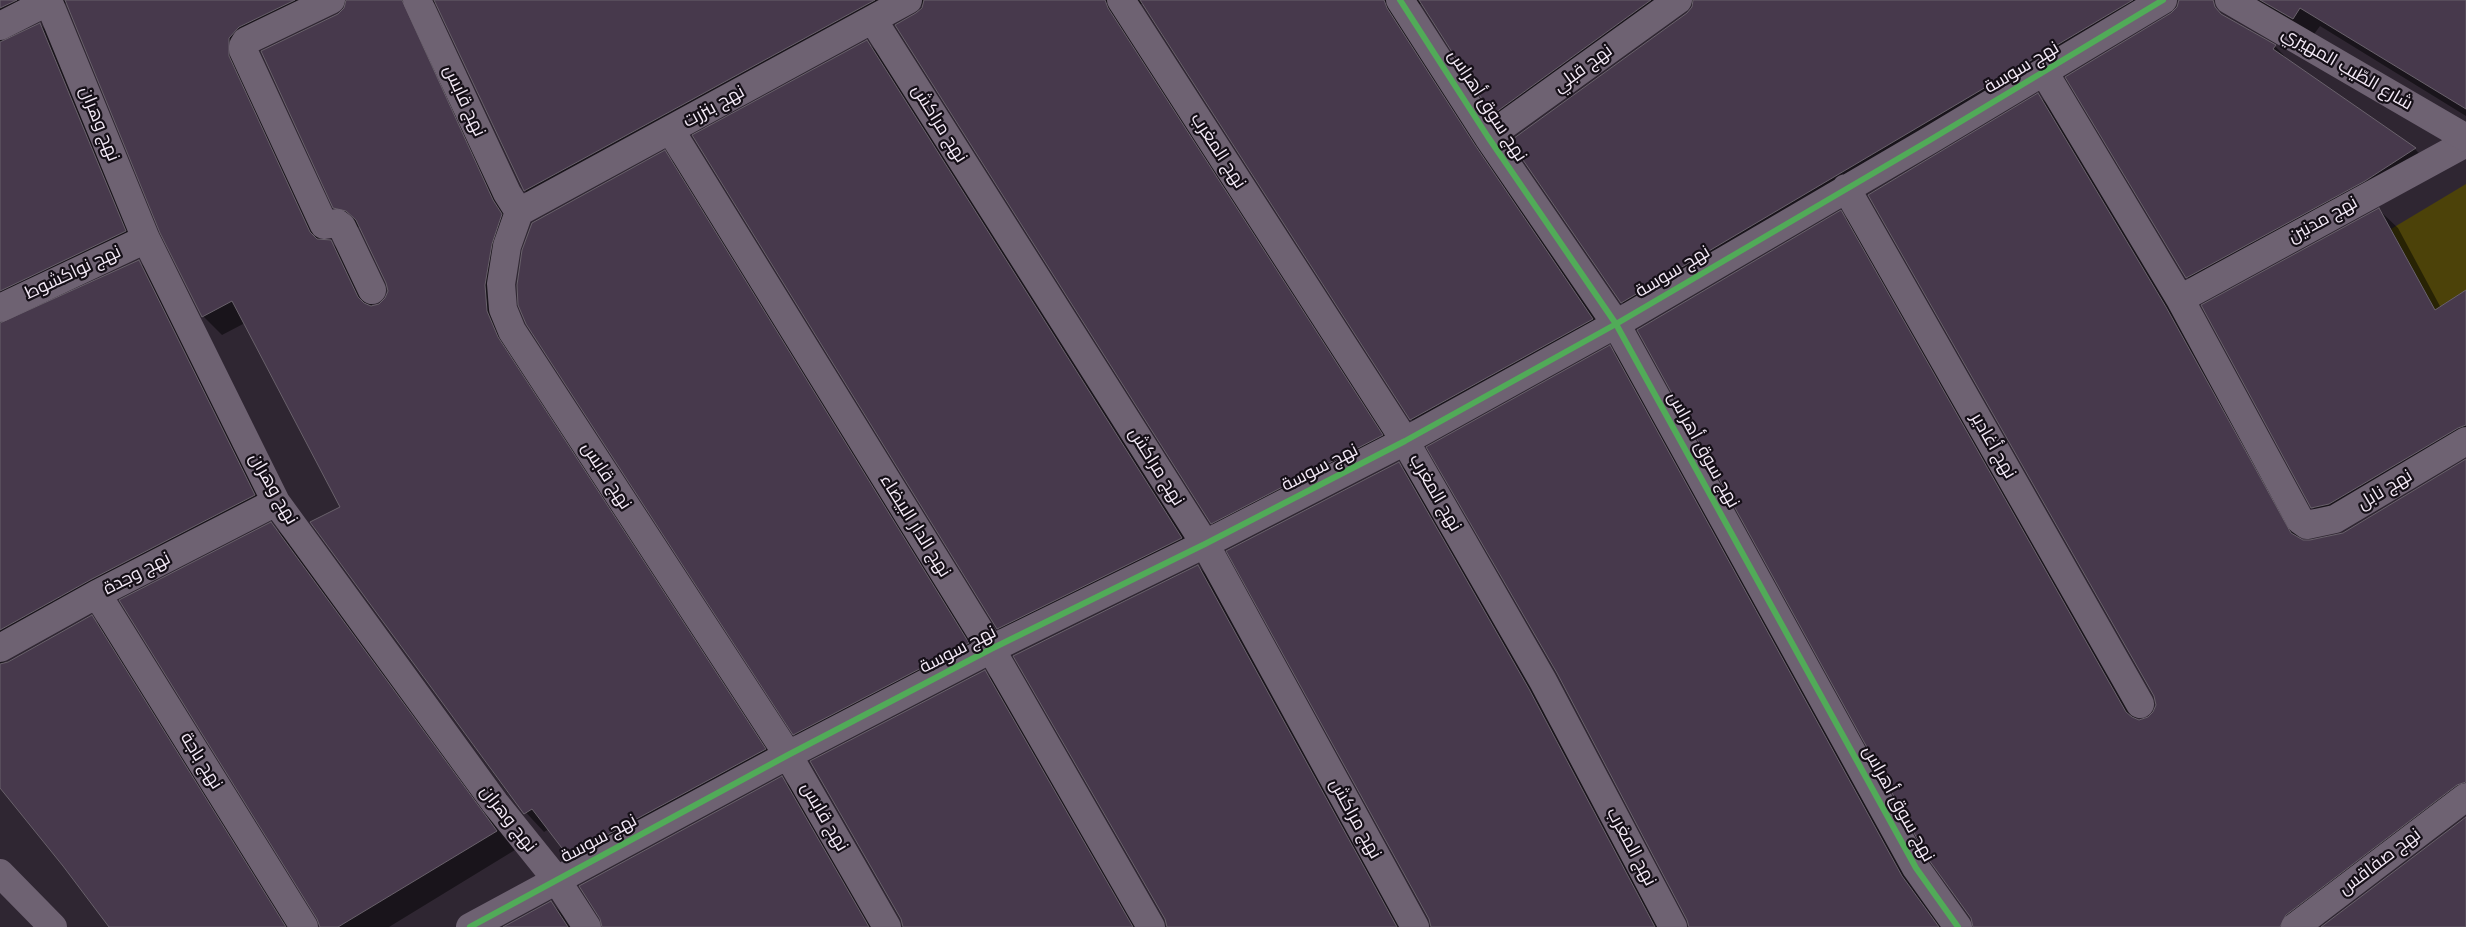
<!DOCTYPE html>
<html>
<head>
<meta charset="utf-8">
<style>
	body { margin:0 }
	canvas { display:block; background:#2f2632 }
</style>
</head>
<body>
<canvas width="2466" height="927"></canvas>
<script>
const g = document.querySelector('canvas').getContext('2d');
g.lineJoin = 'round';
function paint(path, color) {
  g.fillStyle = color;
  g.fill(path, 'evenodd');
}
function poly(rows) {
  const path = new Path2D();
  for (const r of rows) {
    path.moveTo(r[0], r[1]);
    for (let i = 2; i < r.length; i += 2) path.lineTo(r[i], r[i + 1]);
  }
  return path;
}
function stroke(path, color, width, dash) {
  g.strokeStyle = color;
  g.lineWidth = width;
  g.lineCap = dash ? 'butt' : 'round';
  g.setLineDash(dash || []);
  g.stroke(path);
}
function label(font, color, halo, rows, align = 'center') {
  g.font = font + ' "Space Grotesk",Cairo,sans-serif';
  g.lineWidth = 4.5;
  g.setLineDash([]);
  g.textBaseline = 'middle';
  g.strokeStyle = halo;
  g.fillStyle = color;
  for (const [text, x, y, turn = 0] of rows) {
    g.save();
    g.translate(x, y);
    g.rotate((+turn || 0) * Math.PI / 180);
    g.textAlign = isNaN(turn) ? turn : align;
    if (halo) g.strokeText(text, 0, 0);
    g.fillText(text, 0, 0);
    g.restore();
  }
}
paint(poly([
	[2466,184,2466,290,2435,310,2391,229]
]), '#4c4209');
paint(poly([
	[0,0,2171,0,1641,321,1622,302,1688,14,1694,4,1512,133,1493,114,1422,4,1411,5,1611,338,1430,438,1411,419,1143,4,1132,5,1400,454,1230,542,1212,523,916,15,924,4,544,209,525,191,437,3,430,4,511,220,504,305,784,769,588,874,569,855,549,829,544,832,508,793,312,523,341,508,245,323,222,335,203,316,68,3,62,4,5,37,4,41,40,24,59,43,144,250,6,318,4,324,139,261,157,280,273,514,5,659,4,664,91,616,110,635,292,927,111,927,0,785],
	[347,4,339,15,334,207,354,226,361,228,387,283,389,292,386,299,380,305,373,306,349,260,330,241,323,241,247,76,258,46],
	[2258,0,2466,0,2466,116,2320,26,2312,37,2271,13],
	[867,42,886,60,1200,557,1017,647,998,628],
	[2275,46,2294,66,2415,149,2433,168,2205,296,2187,277,2067,77],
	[2038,95,2057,113,2185,327,2300,539,2304,542,2343,534,2466,461,2466,810,2312,927,1975,927,1841,212,1859,231,2138,720,2149,718,2155,712,2157,704],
	[664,152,683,171,987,662,813,752,794,734],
	[2379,210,2398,228,2441,308,2466,292,2466,452,2331,526,2312,507],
	[1610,347,1628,365,1943,927,1690,927],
	[1399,463,1417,482,1548,709,1663,927,1432,927],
	[271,524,290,542,515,850,389,927,321,927],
	[1198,566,1217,585,1405,927,1168,927],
	[985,671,1003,690,1140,927,904,927],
	[782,778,800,796,876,927,604,927,581,886],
	[551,902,574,927,505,927]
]), '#0007');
const building = poly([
	[0,0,17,0,0,8,0,0],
	[65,0,295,0,239,27,229,38,229,56,310,232,317,239,331,240,358,297,364,303,371,306,379,304,385,298,388,291,386,283,356,220,346,211,333,208,261,51,338,14,344,8,346,0,402,0,493,200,502,214,492,244,485,285,487,311,498,337,766,749,568,856,532,809,524,814,310,522,340,507,232,301,202,317,160,233,65,0],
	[434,0,875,0,524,191,434,0],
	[924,0,1105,0,1108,8,1383,435,1211,524,895,25,916,13,922,8,924,0],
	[1140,0,1384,0,1387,8,1475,145,1593,319,1410,420,1140,0],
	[1419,0,1651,0,1492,115,1419,0],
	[1693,0,2133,0,1621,303,1510,141,1687,13,1692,7,1693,0],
	[2179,0,2213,0,2215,7,2221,14,2276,45,2273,49,2416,148,2365,181,2186,278,2065,77,2171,13,2177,7,2179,0],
	[2260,0,2466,0,2466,109,2300,8,2293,19,2260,0],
	[40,23,126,231,0,291,0,42,40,23],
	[867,40,1182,538,997,629,692,135,867,40],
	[2038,93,2166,307,2291,533,2303,540,2310,540,2343,533,2466,459,2466,782,2457,785,2286,915,2280,927,1973,927,1971,918,1929,860,1637,330,1841,210,2126,712,2132,717,2139,720,2148,717,2153,712,2156,705,2154,696,1868,195,2038,93],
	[665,150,969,643,793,735,526,324,518,305,517,285,522,250,532,223,665,150],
	[2379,208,2435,310,2466,290,2466,425,2458,428,2329,504,2311,508,2201,305,2379,208],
	[139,260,255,495,90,580,0,630,0,323,139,260],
	[1610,345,1902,876,1939,927,1689,927,1687,920,1557,673,1426,447,1610,345],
	[1399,462,1529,689,1655,927,1431,927,1429,919,1226,551,1399,462],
	[271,522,497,831,338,927,320,927,317,919,119,600,271,522],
	[1198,565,1397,927,1167,927,1165,919,1013,656,1198,565],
	[92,615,286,927,109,927,63,866,0,788,0,664,8,662,92,615],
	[985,670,1133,927,903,927,901,919,810,761,985,670],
	[782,776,869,927,602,927,600,919,579,886,782,776],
	[2466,817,2466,927,2321,927,2466,817],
	[551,901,568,927,503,927,551,901]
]);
paint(building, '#47394c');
stroke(building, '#69616b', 1);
stroke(poly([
	[48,0,146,239,276,502,495,803,556,879,587,927],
	[331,0,246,41,243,46,243,50,324,225,337,223,342,227,372,290],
	[417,0,507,193,519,212,507,246,501,284,503,309,512,331,788,755,887,927],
	[1121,0,1405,441,1543,681,1673,927],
	[1400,0,1488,137,1616,324,1916,868,1958,927],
	[873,20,1205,544,1415,927],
	[0,26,49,1],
	[2044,72,2180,299,2300,520,2307,525,2335,519,2466,441],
	[671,131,991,649,1151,927],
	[1488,137,1678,0],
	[1846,188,2140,704],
	[519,212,908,0],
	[2180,299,2466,143],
	[0,308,146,239],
	[97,594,304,927],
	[0,648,97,594,276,502],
	[0,873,53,927],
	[470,927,788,755,991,649,1205,544,1405,441,1616,324,1930,140,2163,0],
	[2295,927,2466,797]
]), '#6e6272', 28);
stroke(poly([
	[2229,0,2466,138]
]), '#6e6272', 28);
stroke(poly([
	[1400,0,1488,137,1616,324,1916,868,1958,927],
	[470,927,788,755,991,649,1205,544,1405,441,1616,324,1930,140,2163,0]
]), '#51ab58', 6);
label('18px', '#f3e9f6', '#150f17', [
	["نهج سوسة",2022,68,-31],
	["نهج قبلي",1583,69,-36],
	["شارع الطّيب المهيري",2347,69,30],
	["نهج قابس",464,101,65],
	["نهج سوق أهراس",1487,106,57],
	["نهج بنزرت",714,107,-29],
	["نهج وهران",99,124,68],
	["نهج مراكش",939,124,58],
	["نهج المغرب",1218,151,57],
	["نهج مدنين",2323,220,-29],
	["نهج سوسة",1673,272,-31],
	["نهج نواكشوط",73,273,-25],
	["نهج أغادير",1993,446,60],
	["نهج سوق أهراس",1703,450,61],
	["نهج مراكش",1156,467,58],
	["نهج سوسة",1320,468,-27],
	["نهج قابس",606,476,57],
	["نهج وهران",273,489,60],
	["نهج نابل",2385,490,-31],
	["نهج المغرب",1435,493,60],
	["نهج الدار البيضاء",915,526,58],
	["نهج وجدة",137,574,-27],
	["نهج سوسة",958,650,-27],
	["نهج باجة",201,761,58],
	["نهج سوق أهراس",1898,804,61],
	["نهج قابس",824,817,60],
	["نهج وهران",508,819,52],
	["نهج مراكش",1355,819,61],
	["نهج سوسة",599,839,-28],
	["نهج المغرب",1631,847,62],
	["نهج صفاقس",2380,862,-37]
]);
</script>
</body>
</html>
